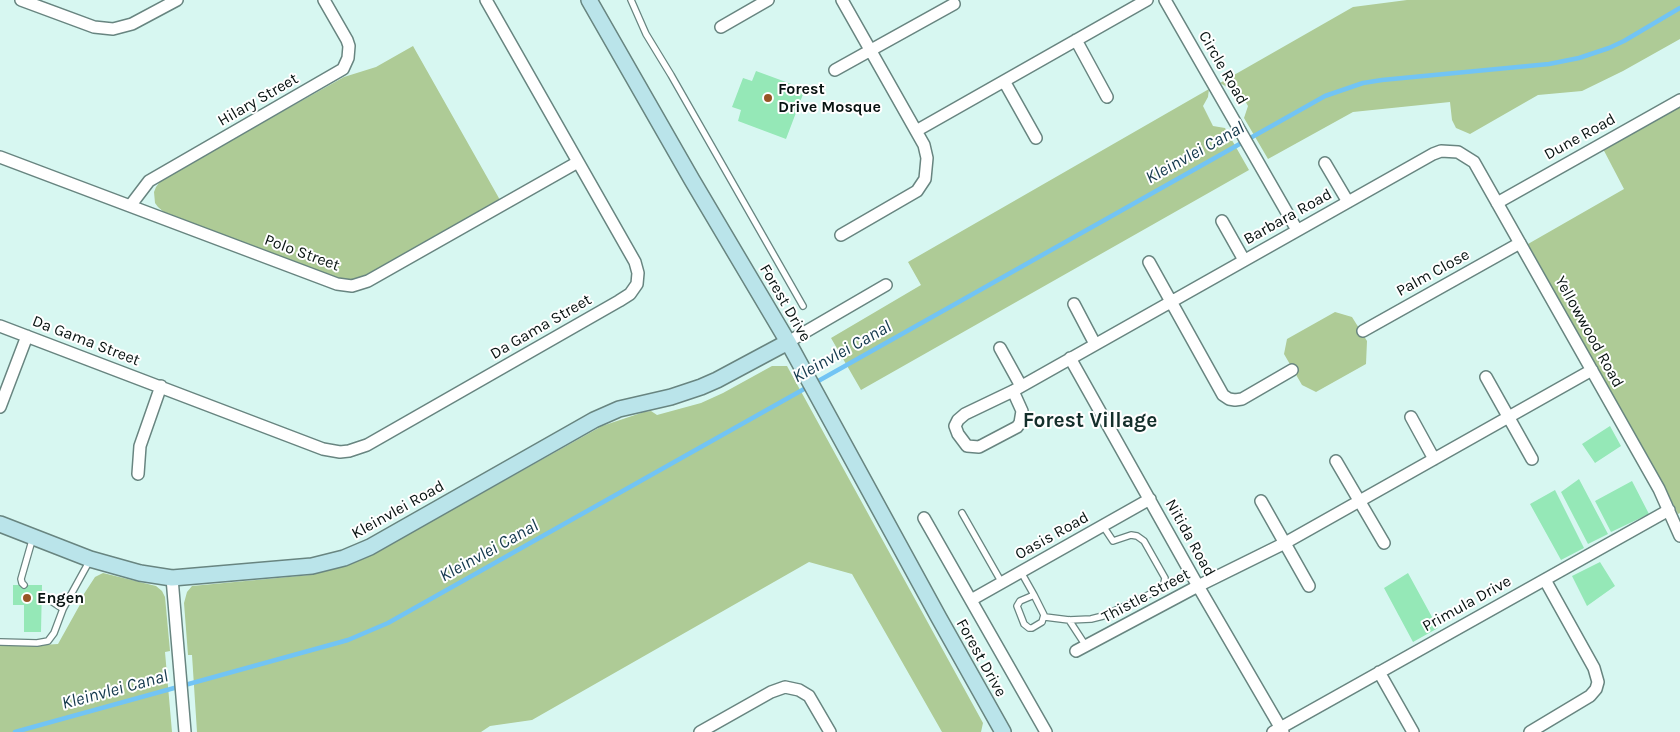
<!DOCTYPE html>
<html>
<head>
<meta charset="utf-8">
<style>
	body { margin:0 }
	canvas { display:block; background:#d7f7f1 }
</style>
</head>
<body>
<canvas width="1680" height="732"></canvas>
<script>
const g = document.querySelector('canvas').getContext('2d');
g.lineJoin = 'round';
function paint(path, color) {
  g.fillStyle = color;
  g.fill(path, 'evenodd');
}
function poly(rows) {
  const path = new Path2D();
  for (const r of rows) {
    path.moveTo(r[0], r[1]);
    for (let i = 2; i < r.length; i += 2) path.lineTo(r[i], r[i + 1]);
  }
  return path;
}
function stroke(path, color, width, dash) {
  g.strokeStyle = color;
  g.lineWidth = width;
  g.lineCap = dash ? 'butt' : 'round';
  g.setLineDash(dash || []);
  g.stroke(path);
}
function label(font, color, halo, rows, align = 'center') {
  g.font = font + ' Karla,sans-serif';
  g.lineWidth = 4;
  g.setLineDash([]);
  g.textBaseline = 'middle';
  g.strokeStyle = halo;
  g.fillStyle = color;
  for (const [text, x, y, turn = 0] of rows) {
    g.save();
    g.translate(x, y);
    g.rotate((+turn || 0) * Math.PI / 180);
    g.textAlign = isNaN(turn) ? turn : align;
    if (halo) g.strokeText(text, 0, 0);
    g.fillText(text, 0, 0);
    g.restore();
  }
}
paint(poly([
	[1407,0,1680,0,1680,39,1623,71,1582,91,1538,95,1470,134,1456,128,1452,120,1450,102,1353,112,1268,159,1244,118,1248,106,1237,87,1227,87,1220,83,1353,7],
	[413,46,500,200,363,278,349,281,337,278,166,214,158,207,155,203,154,192,156,187,162,179,344,77,376,67],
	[1209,89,1208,97,1203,106,1213,126,1225,128,1249,170,861,390,831,338,921,285,908,262],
	[1680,100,1680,513,1678,514,1665,488,1528,244,1624,189,1601,145],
	[1335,312,1352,317,1367,341,1366,364,1316,392,1302,385,1284,354,1287,339],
	[772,366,787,366,983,723,981,732,942,732,852,574,809,562,532,720,490,726,481,732,197,732,192,655,188,655,184,603,187,592,192,586,310,575,351,564,375,553,602,426,644,412,651,411,657,415,701,403,723,393],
	[103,573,156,586,162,591,165,597,170,651,165,652,172,732,0,732,0,644,27,646,58,644,82,601,80,600,95,577]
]), '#aecb96');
stroke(poly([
	[15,732,348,640,388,623,1325,96,1363,83,1382,80,1549,64,1579,58,1609,48,1624,41,1680,8]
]), '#72c4f4', 4.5);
paint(poly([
	[756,71,805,89,786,139,738,121,741,110,732,107,743,78,752,81],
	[1610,426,1621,446,1595,463,1582,444],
	[1579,479,1608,534,1588,544,1561,492],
	[1632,481,1649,514,1611,532,1595,501],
	[1555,490,1584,548,1561,560,1530,504],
	[1600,562,1615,586,1587,606,1572,576],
	[1408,573,1438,628,1413,642,1384,588],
	[13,585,42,585,41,632,24,632,24,605,13,605]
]), '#95e8b7');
const lane = poly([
	[631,0,646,34,671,75,803,306],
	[962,513,1002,583],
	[1021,572,1034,595,1044,615,1042,622,1032,628,1029,628,1024,624,1017,606,1020,601,1034,595],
	[24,585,22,583,21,579,33,537],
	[42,595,63,609],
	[1045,617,1069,620,1091,619,1103,616,1163,588,1165,578,1144,541,1137,536,1131,535,1113,541,1103,526],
	[1069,620,1086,646],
	[0,642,37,643,48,641,54,633,63,609,90,560]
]);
const street = poly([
	[21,0,94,27,113,29,132,24,177,0],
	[1165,0,1297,230],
	[721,27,768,0],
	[1076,40,1107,97],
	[835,70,954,4],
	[1004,81,1036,138],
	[916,131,1147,0],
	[0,157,337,284,352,286,368,281,578,162],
	[1325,163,1348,202],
	[1497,203,1680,100],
	[130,206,149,181,343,69,348,58,349,46,347,40,324,0],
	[1222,221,1244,260],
	[841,235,917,191,925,179,927,158,924,145,842,0],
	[1149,262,1223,395,1229,399,1235,400,1242,399,1292,370],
	[1074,304,1095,344],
	[0,326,323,449,340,452,349,451,367,445,619,301,630,294,637,284,638,273,635,262,486,0],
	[1363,331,1520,243],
	[788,342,886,285],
	[1000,348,1021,386],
	[1070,358,1198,586,1283,732],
	[1486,377,1532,459],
	[1013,391,1022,411,1020,423,1017,427,979,447,967,446,958,434,955,426,958,420,965,414,1013,391,1433,154,1441,151,1458,152,1474,162,1659,489,1680,536],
	[0,407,27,336],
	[1411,417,1434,459],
	[1336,461,1384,543],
	[138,474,140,446,161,386],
	[1261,501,1309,586],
	[924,518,1046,732],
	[172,578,185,732],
	[971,600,1150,499],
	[1076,651,1198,586,1285,543,1592,370],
	[1379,672,1413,732],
	[700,732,771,692,785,687,799,690,809,696,830,732],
	[1273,732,1669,510],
	[1530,732,1590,696,1596,689,1598,682,1594,668,1545,580]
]);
const secondary = poly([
	[589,0,692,180,788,342,939,618,1003,732],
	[0,524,90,559,140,573,172,578,312,566,344,558,370,547,594,420,619,409,671,397,701,387,717,380,788,342]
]);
stroke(lane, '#688580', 8);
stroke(street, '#688580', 14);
stroke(secondary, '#688580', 18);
stroke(lane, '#fff', 5.5);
stroke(street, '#fff', 11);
stroke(secondary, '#bae4ea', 15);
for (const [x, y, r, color] of [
	[768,98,5,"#975424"],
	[27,598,5,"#975424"]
]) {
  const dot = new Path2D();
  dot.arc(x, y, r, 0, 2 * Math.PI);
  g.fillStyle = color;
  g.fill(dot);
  stroke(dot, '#fff', 2);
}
label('16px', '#081311', '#fff', [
	["Circle Road",1223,68,60],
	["Hilary Street",258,100,-30],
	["Dune Road",1580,137,-29],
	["Barbara Road",1288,217,-29],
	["Polo Street",302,253,20],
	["Palm Close",1433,273,-29],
	["Forest Drive",785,303,60],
	["Da Gama Street",541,327,-30],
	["Yellowwood Road",1589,332,61],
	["Da Gama Street",86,341,21],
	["Kleinvlei Road",398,510,-29],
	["Oasis Road",1052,536,-29],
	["Nitida Road",1190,538,61],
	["Thistle Street",1146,596,-28],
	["Primula Drive",1467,604,-29],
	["Forest Drive",981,658,61]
]);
label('bold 16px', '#081311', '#fff', [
	["Forest",778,89],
	["Drive Mosque",778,107],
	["Engen",37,598]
], 'left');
label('italic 18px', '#14394d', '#fff', [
	["Kleinvlei Canal",1195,153,-29],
	["Kleinvlei Canal",842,352,-29],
	["Kleinvlei Canal",489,551,-29],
	["Kleinvlei Canal",115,690,-15]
]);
label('bold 21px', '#142f2b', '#fff', [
	["Forest Village",1090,421]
]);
</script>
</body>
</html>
